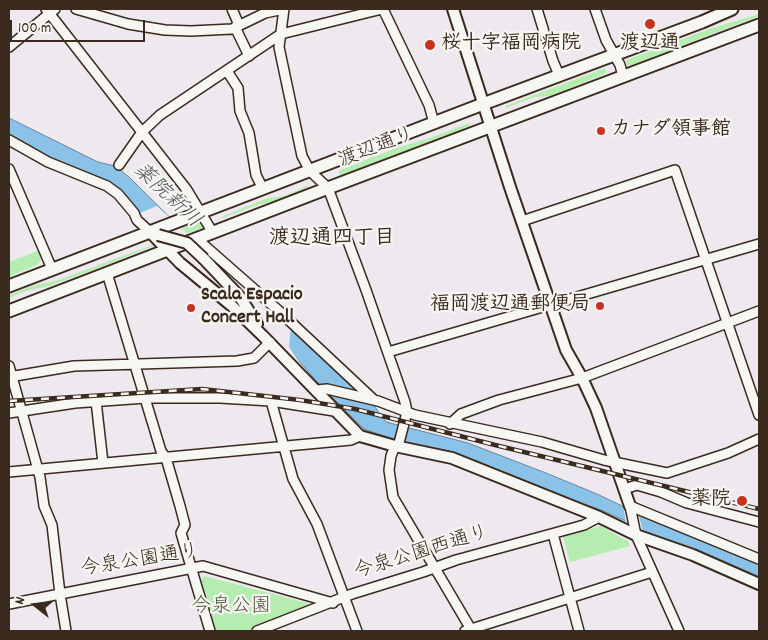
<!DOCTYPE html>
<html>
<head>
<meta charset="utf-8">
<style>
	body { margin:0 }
	#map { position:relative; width:768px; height:640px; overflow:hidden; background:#eee9ef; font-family:Dekko,sans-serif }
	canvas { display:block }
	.frame { position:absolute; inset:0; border:10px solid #3b2a1e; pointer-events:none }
	.north { position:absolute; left:10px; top:580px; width:50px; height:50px; -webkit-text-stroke:4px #f6f6f2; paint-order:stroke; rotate:286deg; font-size:14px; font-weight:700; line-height:20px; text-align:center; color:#3b2a1e }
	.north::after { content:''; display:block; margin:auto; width:18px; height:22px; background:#3b2a1e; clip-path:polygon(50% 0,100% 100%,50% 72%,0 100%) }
	.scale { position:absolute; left:10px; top:20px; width:135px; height:22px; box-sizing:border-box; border:2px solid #3b2a1e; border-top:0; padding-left:6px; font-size:15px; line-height:18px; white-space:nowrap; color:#3b2a1e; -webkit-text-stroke:4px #f6f6f2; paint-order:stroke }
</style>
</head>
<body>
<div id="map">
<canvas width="768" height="640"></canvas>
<div class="frame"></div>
<div class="north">N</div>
<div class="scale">100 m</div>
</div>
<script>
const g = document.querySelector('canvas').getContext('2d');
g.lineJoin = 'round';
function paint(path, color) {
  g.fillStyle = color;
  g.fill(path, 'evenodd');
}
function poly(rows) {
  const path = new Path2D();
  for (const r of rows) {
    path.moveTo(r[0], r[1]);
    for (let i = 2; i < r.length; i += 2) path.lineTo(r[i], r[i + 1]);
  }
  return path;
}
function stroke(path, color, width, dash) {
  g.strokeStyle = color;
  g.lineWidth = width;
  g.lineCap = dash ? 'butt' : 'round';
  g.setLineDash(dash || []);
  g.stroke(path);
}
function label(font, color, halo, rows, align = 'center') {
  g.font = font + ' Dekko,"Klee One",sans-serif';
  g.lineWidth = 4.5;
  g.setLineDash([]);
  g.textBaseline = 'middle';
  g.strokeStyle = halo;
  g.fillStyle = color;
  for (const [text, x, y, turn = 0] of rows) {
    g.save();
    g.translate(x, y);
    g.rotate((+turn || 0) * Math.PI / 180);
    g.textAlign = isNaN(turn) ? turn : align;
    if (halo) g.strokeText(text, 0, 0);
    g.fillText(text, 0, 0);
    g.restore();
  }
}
paint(poly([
	[759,14,759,16,631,65,628,66,627,64,626,60,712,28],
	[605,68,607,73,550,96,535,97,506,108,505,106],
	[469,123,470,126,340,176,338,171,396,148,430,138],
	[307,186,308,189,285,199,257,205,223,218,221,217,268,198,285,196],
	[203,221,207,226,185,234,182,229,183,228],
	[158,243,158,244,98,268,49,286,26,291,9,298,9,295,35,285,58,280],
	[40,250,41,260,38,264,9,277,9,262],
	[600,526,628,541,630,546,570,562,563,537],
	[204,576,311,604,310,607,298,613,250,631,212,631,199,583]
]), '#b5edb0');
const water = poly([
	[9,118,98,162,115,166,129,177,222,269,288,326,375,407,386,422,468,443,546,473,597,494,637,513,759,563,759,579,695,550,641,531,626,521,596,508,575,502,364,429,319,384,293,354,137,211,116,189,47,157,9,137,9,118]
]);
paint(water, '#8ac2e8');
stroke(water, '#6a8597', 1);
paint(poly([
	[157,206,291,327,289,347,304,369,291,356,137,214],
	[623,504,638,512,643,532,626,524]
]), '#eee9ef');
const minor = poly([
	[46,9,187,190,213,233],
	[76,9,128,24,165,30,191,31,232,29,265,13,284,9],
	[232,9,239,25],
	[284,9,279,47,302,156,310,171,328,188,366,290,405,402,407,412,399,443,395,446,391,456,389,470,393,497,472,631],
	[383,9,429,105,434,123],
	[537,9,553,61,559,75],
	[595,9,606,40,620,65,623,76],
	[235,27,249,56],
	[9,47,55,9],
	[227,71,238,88,240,111,249,133,256,175,263,189],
	[9,140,48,162,107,186,118,194,134,213,137,220,150,232],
	[119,165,142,132,160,115,281,34,382,9],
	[9,169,52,269],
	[522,221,675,170,759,415],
	[197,239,279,311,374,400],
	[107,273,161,451,166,458,180,506,185,525,181,533,210,631],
	[388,352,759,244],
	[9,366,40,477,44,506,52,525,60,594,66,631],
	[9,377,74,366,237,361,254,358,270,342],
	[317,390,327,389,378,401,415,415,542,442,604,460,667,473,728,453,759,439],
	[96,401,103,463],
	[271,401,293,479,317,524,357,631],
	[9,413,75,403,146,398,220,398,271,401,334,411],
	[450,424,461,414,499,400,582,378,759,311],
	[9,472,351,440,360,436],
	[624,489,637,485,661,492,687,503,759,522],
	[630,506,759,559],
	[630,506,636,535,679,631],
	[553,534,579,631],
	[9,604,203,566,333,603],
	[257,631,352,594,423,572,456,560,584,525,599,517],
	[465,631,652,572]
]);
const tertiary = poly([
	[453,9,510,187,566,350,582,378,596,408,630,506],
	[150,232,180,263,232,306,263,336,360,436,395,446,452,458,599,517,636,535,693,555,759,584],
	[204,259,240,297,257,324]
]);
const secondary = poly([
	[9,286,483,104,702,22,732,9],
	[9,311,328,188,759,25]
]);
stroke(minor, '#3b2a1e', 12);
stroke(tertiary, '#3b2a1e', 14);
stroke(secondary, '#3b2a1e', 15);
stroke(minor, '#f6f6f2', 9);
stroke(tertiary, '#f6f6f2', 10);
stroke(secondary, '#f6f6f2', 11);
const rail = poly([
	[9,401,202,389,300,400,355,409,495,445,759,509]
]);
stroke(rail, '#3b2a1e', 4.5);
stroke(rail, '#f6f6f2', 2.5, [8]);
const tertiaryBridge = poly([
	[158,235,187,243,204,259]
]);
stroke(tertiaryBridge, '#3b2a1e', 14, []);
stroke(tertiaryBridge, '#f6f6f2', 10);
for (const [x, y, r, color] of [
	[650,24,6,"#c8321e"],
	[430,45,6,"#c8321e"],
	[601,131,5,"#c8321e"],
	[600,306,5,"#c8321e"],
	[191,308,5,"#c8321e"],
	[742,501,6,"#c8321e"]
]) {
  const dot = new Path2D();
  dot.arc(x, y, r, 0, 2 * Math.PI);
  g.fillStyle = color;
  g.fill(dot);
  stroke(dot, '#f6f6f2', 2);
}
label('bold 20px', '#3b2a1e', '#f6f6f2', [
	["桜十字福岡病院",441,45],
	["渡辺通",650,45,"center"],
	["カナダ領事館",611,131],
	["Scala Espacio",201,296],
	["Concert Hall",201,319],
	["福岡渡辺通郵便局",590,306,"right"],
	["薬院",731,501,"right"]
], 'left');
label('20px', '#3b2a1e', '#f6f6f2', [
	["渡辺通り",377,149,-21],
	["今泉公園西通り",422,554,-17],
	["今泉公園通り",140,562,-9]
]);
label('20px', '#53513b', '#f6f6f2', [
	["今泉公園",231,608]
]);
label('italic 21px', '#53585b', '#f6f6f2', [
	["薬院新川",166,197,43]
]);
label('bold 21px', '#3b2a1e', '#f6f6f2', [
	["渡辺通四丁目",332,240]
]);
</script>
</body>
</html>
